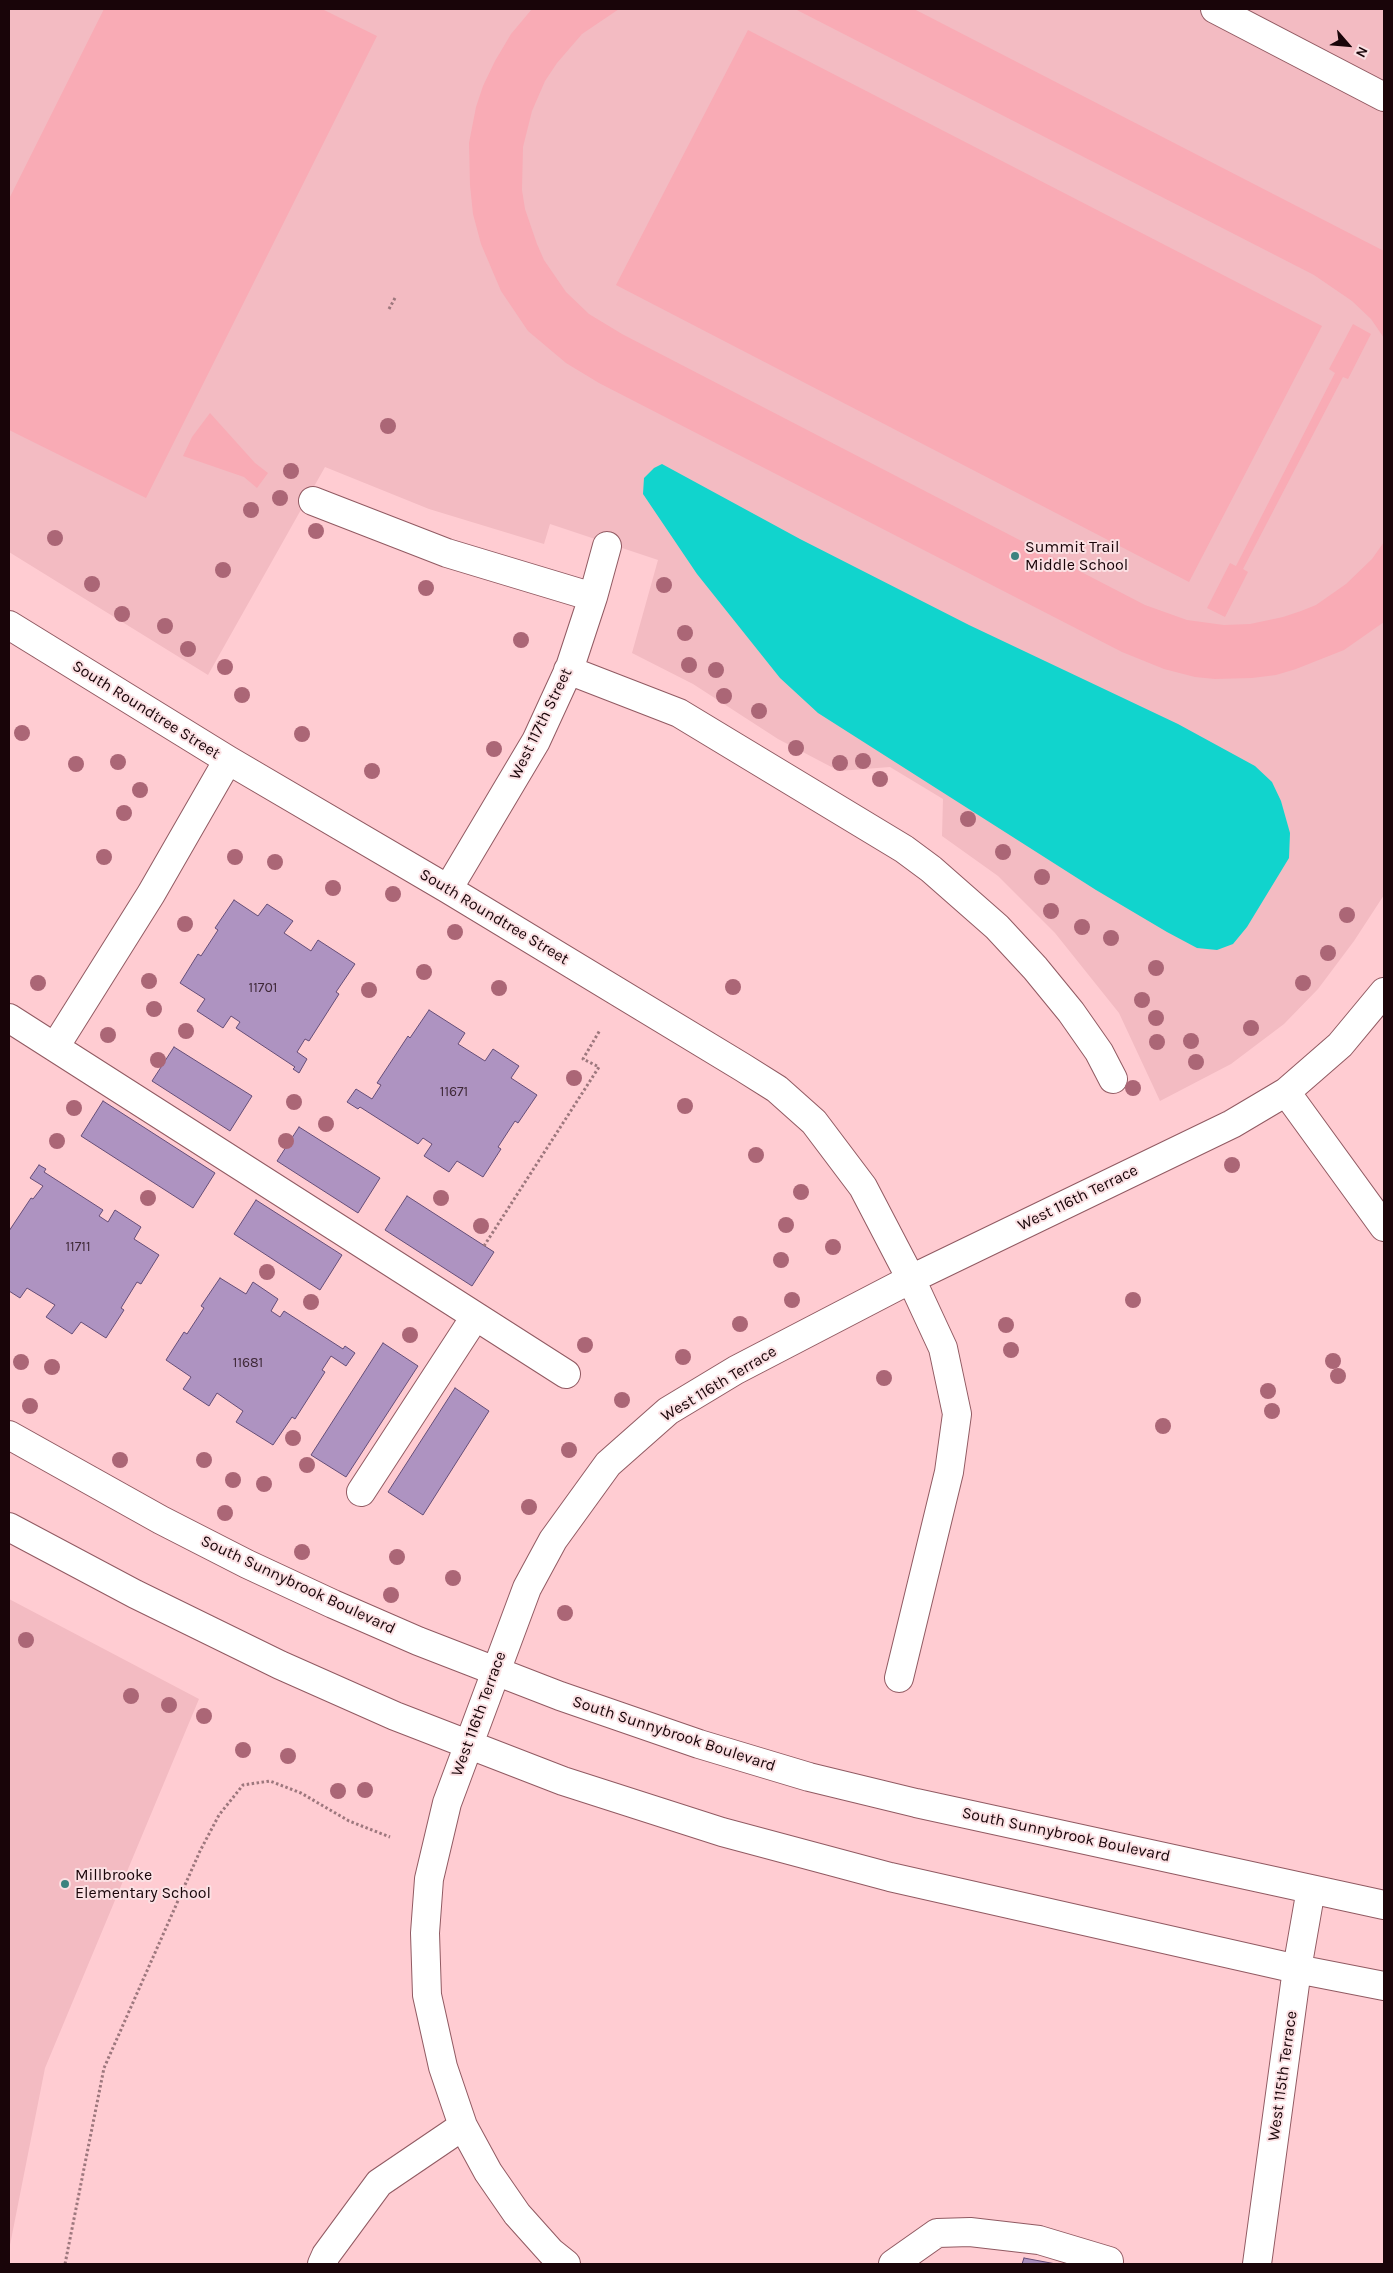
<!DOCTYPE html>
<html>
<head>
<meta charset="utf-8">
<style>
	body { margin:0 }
	#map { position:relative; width:1393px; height:2273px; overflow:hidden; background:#ffccd2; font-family:Karla,sans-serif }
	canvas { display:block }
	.frame { position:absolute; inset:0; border:10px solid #190509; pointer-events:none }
	.north { position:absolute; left:1323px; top:20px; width:50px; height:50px; -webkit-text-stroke:4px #fbe0e3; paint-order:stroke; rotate:117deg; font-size:14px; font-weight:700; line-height:20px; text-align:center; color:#190509 }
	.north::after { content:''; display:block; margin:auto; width:18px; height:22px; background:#190509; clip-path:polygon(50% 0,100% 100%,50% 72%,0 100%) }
</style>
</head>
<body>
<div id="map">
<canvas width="1393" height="2273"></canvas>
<div class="frame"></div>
<div class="north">N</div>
</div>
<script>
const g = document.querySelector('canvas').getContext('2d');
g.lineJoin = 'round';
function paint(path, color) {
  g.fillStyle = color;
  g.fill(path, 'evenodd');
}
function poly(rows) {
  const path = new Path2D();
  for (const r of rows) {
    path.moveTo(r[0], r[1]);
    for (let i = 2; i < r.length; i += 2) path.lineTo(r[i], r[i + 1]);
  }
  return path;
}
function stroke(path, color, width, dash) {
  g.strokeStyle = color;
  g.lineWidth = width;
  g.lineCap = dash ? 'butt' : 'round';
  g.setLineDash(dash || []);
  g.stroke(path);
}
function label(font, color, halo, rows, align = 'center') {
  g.font = font + ' Karla,sans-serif';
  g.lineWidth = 4;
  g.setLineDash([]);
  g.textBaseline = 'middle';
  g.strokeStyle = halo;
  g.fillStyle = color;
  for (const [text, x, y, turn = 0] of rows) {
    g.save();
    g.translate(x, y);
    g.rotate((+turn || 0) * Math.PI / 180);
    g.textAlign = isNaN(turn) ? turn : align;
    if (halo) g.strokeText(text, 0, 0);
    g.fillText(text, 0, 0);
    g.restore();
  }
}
paint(poly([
	[9,9,1384,9,1384,895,1354,941,1318,989,1284,1024,1231,1064,1160,1101,1119,1013,1055,933,998,876,942,836,943,799,890,767,839,771,778,739,693,684,632,653,658,560,550,524,544,544,429,509,325,467,208,675,9,552],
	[9,1599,199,1699,45,2068,9,2250]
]), '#f3bbc2');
paint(poly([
	[104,9,322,9,377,36,146,498,9,430,9,199],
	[532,9,619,9,582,34,557,63,545,81,532,111,523,147,522,190,525,209,537,244,544,260,566,292,589,314,622,334,1145,605,1187,620,1224,625,1250,624,1283,617,1301,611,1316,605,1346,584,1372,559,1384,542,1384,622,1344,650,1296,669,1276,675,1252,678,1215,679,1195,677,1164,669,1122,652,599,383,566,363,528,331,501,291,481,244,473,214,470,185,469,143,476,107,483,86,495,61,511,34],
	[795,9,914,9,1384,251,1384,338,1371,319,1352,301,1314,275],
	[748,30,1322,326,1189,582,616,285],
	[1353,324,1371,334,1348,379,1343,377,1243,569,1248,572,1225,617,1207,608,1230,563,1236,566,1335,373,1329,369],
	[210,413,255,463,268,473,257,488,244,477,183,456,192,437]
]), '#f9abb5');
paint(poly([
	[662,464,800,539,969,625,1178,724,1255,766,1272,782,1281,801,1290,833,1289,858,1247,927,1233,944,1217,950,1197,948,1167,932,1096,890,818,713,780,678,697,574,643,494,644,478,654,468]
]), '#11d4cd');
const building = poly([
	[234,900,258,916,267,904,293,921,284,933,311,951,318,940,355,964,336,992,339,994,309,1041,305,1039,297,1052,307,1059,299,1073,293,1069,295,1067,236,1028,240,1022,231,1016,223,1028,197,1011,205,999,180,983,198,954,201,956,218,930,215,928,234,900],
	[429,1010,465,1033,458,1044,485,1061,493,1049,519,1066,511,1078,537,1095,518,1123,515,1121,498,1147,501,1149,483,1177,457,1161,449,1172,424,1156,432,1144,423,1138,418,1144,360,1107,358,1109,347,1102,356,1089,372,1099,381,1085,377,1083,408,1036,410,1038,429,1010],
	[174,1047,252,1096,230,1131,152,1081,174,1047],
	[103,1101,215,1173,193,1208,81,1136,103,1101],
	[299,1127,380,1178,358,1213,277,1161,299,1127],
	[39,1165,46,1169,44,1172,103,1210,99,1216,108,1222,115,1210,141,1227,134,1239,159,1255,141,1284,137,1282,121,1308,124,1310,106,1338,81,1322,72,1334,46,1317,55,1305,27,1288,20,1298,9,1291,9,1231,31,1198,33,1199,43,1186,30,1178,39,1165],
	[407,1196,494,1252,472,1286,385,1230,407,1196],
	[256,1200,342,1255,320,1290,234,1234,256,1200],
	[220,1278,246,1294,253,1282,278,1299,271,1311,280,1317,284,1311,343,1349,345,1346,355,1353,346,1366,331,1356,322,1370,325,1372,295,1419,292,1417,273,1445,236,1422,243,1411,217,1393,209,1406,183,1389,191,1377,166,1360,184,1332,187,1334,204,1308,201,1306,220,1278],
	[383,1343,418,1366,346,1477,311,1455,383,1343],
	[455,1388,489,1411,423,1515,388,1492,455,1388],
	[1024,2258,1056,2264,1022,2264,1024,2258]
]);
paint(building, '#ae93c1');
stroke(building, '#654d77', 1);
const minor = poly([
	[1215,9,1384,97],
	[313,501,447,553,593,597],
	[9,625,228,760,448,889,742,1067,777,1089,814,1122,863,1187,911,1279,943,1348,957,1414,949,1472,899,1678],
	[568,670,679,713,904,849,931,869,997,927,1035,968,1071,1012,1099,1052,1113,1079],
	[448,889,536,741,570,667,593,597,607,546],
	[9,1018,566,1374],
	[55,1047,151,894,228,760],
	[1286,1092,1384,1227],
	[9,1435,161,1520,247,1564,333,1604,418,1641,560,1696,699,1744,809,1777,916,1803,1384,1905],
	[361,1492,475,1317],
	[9,1527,135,1594,280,1665,395,1716,563,1781,722,1832,890,1877,1297,1969,1384,1986],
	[322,2264,326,2255,379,2183,463,2126],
	[566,2264,551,2252,517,2214,488,2172,463,2126,443,2067,427,1995,425,1933,429,1879,447,1803,527,1588,553,1540,608,1464,668,1411,736,1370,911,1279,1232,1124,1286,1092,1340,1045,1384,992],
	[893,2264,937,2233,970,2232,1039,2240,1109,2261],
	[1257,2264,1297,1969,1311,1889]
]);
stroke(minor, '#915a62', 30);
stroke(poly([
	[389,309,395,298],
	[484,1246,599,1067,583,1059,600,1030],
	[65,2264,104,2068,200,1851,219,1815,243,1785,270,1781,301,1793,349,1821,390,1837]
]), '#9d777d', 3, [2.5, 2.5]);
stroke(minor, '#fff', 28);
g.fillStyle = '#ab6676';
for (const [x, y] of [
	[388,426],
	[291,471],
	[280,498],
	[251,510],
	[316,531],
	[55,538],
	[223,570],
	[92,584],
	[664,585],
	[426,588],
	[122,614],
	[165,626],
	[685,633],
	[521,640],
	[188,649],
	[689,665],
	[225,667],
	[716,670],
	[242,695],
	[724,696],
	[759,711],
	[22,733],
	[302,734],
	[796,748],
	[494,749],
	[863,761],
	[118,762],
	[840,763],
	[76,764],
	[372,771],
	[880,779],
	[140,790],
	[124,813],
	[968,819],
	[1003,852],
	[104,857],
	[235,857],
	[275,862],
	[1042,877],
	[333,888],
	[393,894],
	[1051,911],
	[1347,915],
	[185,924],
	[1082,927],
	[455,932],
	[1111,938],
	[1328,953],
	[1156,968],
	[424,972],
	[149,981],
	[38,983],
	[1303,983],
	[733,987],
	[499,988],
	[369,990],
	[1142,1000],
	[154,1009],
	[1156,1018],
	[1251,1028],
	[186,1031],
	[108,1035],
	[1191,1041],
	[1157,1042],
	[158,1060],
	[1196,1062],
	[574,1078],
	[1133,1088],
	[294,1102],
	[685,1106],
	[74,1108],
	[326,1124],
	[57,1141],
	[286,1141],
	[756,1155],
	[1232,1165],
	[801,1192],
	[148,1198],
	[441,1198],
	[786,1225],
	[481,1226],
	[833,1247],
	[781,1260],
	[267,1272],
	[792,1300],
	[1133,1300],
	[311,1302],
	[740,1324],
	[1006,1325],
	[410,1335],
	[585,1345],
	[1011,1350],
	[683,1357],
	[1333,1361],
	[21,1362],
	[52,1367],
	[1338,1376],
	[884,1378],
	[1268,1391],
	[622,1400],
	[30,1406],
	[1272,1411],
	[1163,1426],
	[293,1438],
	[569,1450],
	[120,1460],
	[204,1460],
	[307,1465],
	[233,1480],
	[264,1484],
	[529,1507],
	[225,1513],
	[302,1552],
	[397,1557],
	[453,1578],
	[391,1595],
	[565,1613],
	[26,1640],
	[131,1696],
	[169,1705],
	[204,1716],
	[243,1750],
	[288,1756],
	[365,1790],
	[338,1791]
]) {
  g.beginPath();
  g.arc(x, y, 8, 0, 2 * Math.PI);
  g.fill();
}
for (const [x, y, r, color] of [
	[1015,556,5,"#3b837f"],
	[65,1884,5,"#3b837f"]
]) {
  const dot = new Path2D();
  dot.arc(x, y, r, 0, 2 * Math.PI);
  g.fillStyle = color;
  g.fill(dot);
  stroke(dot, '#fbe0e3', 2);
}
label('14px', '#3e2837', null, [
	["11701",263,988],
	["11671",454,1092],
	["11711",78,1247],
	["11681",248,1363]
]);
label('16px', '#190509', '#fbe0e3', [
	["Summit Trail",1025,547],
	["Middle School",1025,565],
	["Millbrooke",75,1875],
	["Elementary School",75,1893]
], 'left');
label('16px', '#190509', '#fbe0e3', [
	["South Roundtree Street",146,710,32],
	["West 117th Street",541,724,-64],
	["South Roundtree Street",494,917,31],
	["West 116th Terrace",1078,1198,-26],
	["West 116th Terrace",719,1384,-31],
	["South Sunnybrook Boulevard",298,1585,25],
	["West 116th Terrace",479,1714,-70],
	["South Sunnybrook Boulevard",674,1734,18],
	["South Sunnybrook Boulevard",1066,1835,12],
	["West 115th Terrace",1283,2076,-82]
]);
</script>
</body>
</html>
